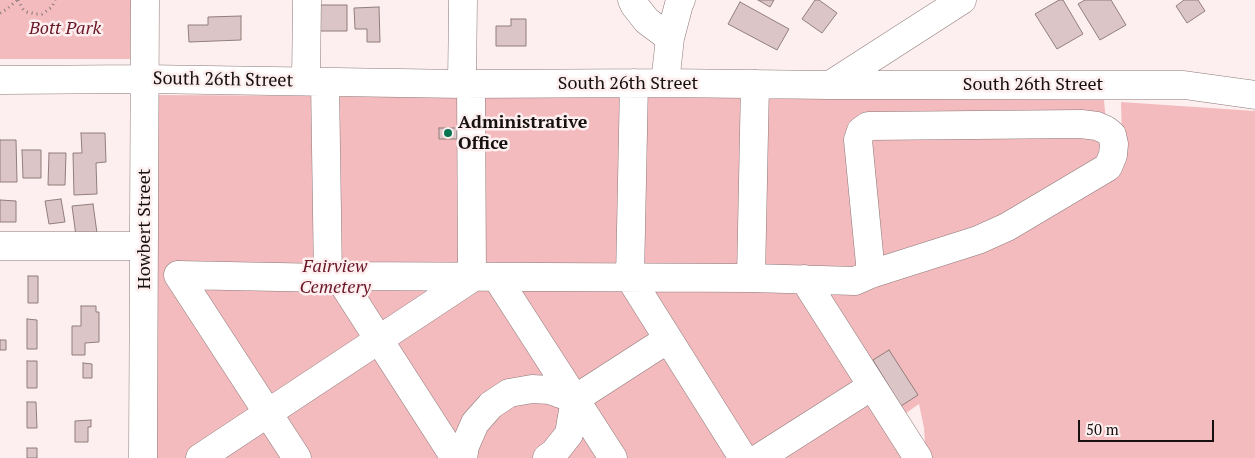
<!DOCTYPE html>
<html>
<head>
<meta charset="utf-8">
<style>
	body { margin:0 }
	#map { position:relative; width:1255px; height:458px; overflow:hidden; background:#fdefef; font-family:"PT Serif",serif }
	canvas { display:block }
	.scale { position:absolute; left:1078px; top:420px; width:136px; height:22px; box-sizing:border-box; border:2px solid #171010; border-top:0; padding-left:6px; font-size:15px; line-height:18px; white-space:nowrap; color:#171010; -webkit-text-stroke:4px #fdefef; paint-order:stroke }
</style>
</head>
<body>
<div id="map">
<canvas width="1255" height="458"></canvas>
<div class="scale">50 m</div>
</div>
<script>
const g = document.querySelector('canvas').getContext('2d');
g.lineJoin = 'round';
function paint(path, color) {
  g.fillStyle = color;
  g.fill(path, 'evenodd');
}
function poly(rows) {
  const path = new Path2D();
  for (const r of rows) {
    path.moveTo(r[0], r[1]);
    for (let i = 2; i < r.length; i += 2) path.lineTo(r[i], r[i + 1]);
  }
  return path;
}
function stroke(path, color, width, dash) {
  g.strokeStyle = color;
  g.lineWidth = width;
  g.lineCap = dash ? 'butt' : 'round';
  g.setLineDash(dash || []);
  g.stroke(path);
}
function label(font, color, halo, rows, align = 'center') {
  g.font = font + ' "PT Serif",serif';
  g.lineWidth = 5;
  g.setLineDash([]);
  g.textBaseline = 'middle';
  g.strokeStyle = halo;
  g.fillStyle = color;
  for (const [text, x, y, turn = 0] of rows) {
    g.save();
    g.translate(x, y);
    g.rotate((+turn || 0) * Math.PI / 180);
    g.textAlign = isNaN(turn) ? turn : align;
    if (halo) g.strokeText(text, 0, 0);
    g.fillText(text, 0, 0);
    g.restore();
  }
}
paint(poly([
	[0,0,131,0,130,59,0,59],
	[157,95,1104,100,1106,123,1122,139,1121,102,1255,111,1255,458,926,458,924,428,919,404,902,416,925,458,151,458]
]), '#f4bbbe');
const building = poly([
	[758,0,774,0,770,7,758,0],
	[815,0,819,0,837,13,822,33,802,19,815,0],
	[1059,0,1063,0,1083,34,1057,49,1035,14,1059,0],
	[1085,0,1111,0,1126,25,1100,40,1078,4,1085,0],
	[1184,0,1198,0,1205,11,1187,23,1176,6,1184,0],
	[740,2,789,29,777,50,728,24,740,2],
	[319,5,347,5,347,31,319,31,319,5],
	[379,7,380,42,367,42,367,29,355,29,354,8,379,7],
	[241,16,241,40,189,42,188,25,208,25,208,17,241,16],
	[511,19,526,19,526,46,496,46,496,26,511,26,511,19],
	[439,128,457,128,457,139,439,139,439,128],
	[81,133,105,133,106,162,96,163,97,194,74,195,73,153,82,153,81,133],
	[0,140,16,140,17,182,0,182,0,140],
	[22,150,41,150,41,178,23,178,22,150],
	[49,153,66,153,65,185,48,185,49,153],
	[61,199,65,222,49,224,45,201,61,199],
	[0,200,16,201,16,222,0,222,0,200],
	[93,204,97,233,76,236,72,206,93,204],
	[28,276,38,276,38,303,28,303,28,276],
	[81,306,96,306,96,312,99,312,99,342,85,343,85,355,72,355,72,326,81,326,81,306],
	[27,319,37,320,37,349,27,349,27,319],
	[0,340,6,340,6,350,0,350,0,340],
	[889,350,918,395,901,406,873,360,889,350],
	[27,361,37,361,37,388,27,388,27,361],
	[83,363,92,364,92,378,83,378,83,363],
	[27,402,36,402,37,428,27,428,27,402],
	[91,420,91,427,88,427,88,442,75,442,75,421,91,420],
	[27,448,37,448,37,458,27,458,27,448]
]);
paint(building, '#dcc5c6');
stroke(building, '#917d7d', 1);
const minor = poly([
	[632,0,635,6,647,21,670,38],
	[0,80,145,79,462,84,665,83,830,85,1184,85,1255,95],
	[306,81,307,0],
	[325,82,328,278],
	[634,83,630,278,743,458],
	[665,83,670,38,679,4,681,0],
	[462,84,463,0],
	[830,85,962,0],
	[0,246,144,246],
	[178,275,328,278,338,276,751,278,855,281,871,274,978,240,1007,227,1108,167,1113,155,1114,144,1112,135,1106,130,1097,126,1081,124,868,126,861,131,858,140,871,274],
	[178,275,297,458],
	[338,276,455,458],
	[497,278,613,458],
	[751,278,755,84],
	[804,279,918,458],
	[143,458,145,0],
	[200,458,472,278,471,84],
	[463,458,465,446,475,423,491,405,509,393,532,389,550,390,575,399,668,339],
	[547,458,554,453,569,434,575,399],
	[759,458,872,386]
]);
stroke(minor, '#8c7878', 29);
stroke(poly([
	[18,0,23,9,27,12,36,14,42,14,48,10,52,7,55,0],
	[0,13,7,9,17,0]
]), '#827878', 3, [1, 4]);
stroke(minor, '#fff', 28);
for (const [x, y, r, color] of [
	[448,133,5,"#007550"]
]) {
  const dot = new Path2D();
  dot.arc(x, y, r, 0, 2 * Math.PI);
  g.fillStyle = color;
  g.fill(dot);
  stroke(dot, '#fdefef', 2);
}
label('italic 18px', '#6a1726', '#fdefef', [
	["Bott Park",65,29],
	["Fairview",335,267],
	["Cemetery",335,288]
]);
label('18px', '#171010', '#fdefef', [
	["South 26th Street",223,80,1],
	["South 26th Street",628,84],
	["South 26th Street",1033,85],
	["Howbert Street",145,229,-90]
]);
label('bold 18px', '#171010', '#fdefef', [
	["Administrative",458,123],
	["Office",458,144]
], 'left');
</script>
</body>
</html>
